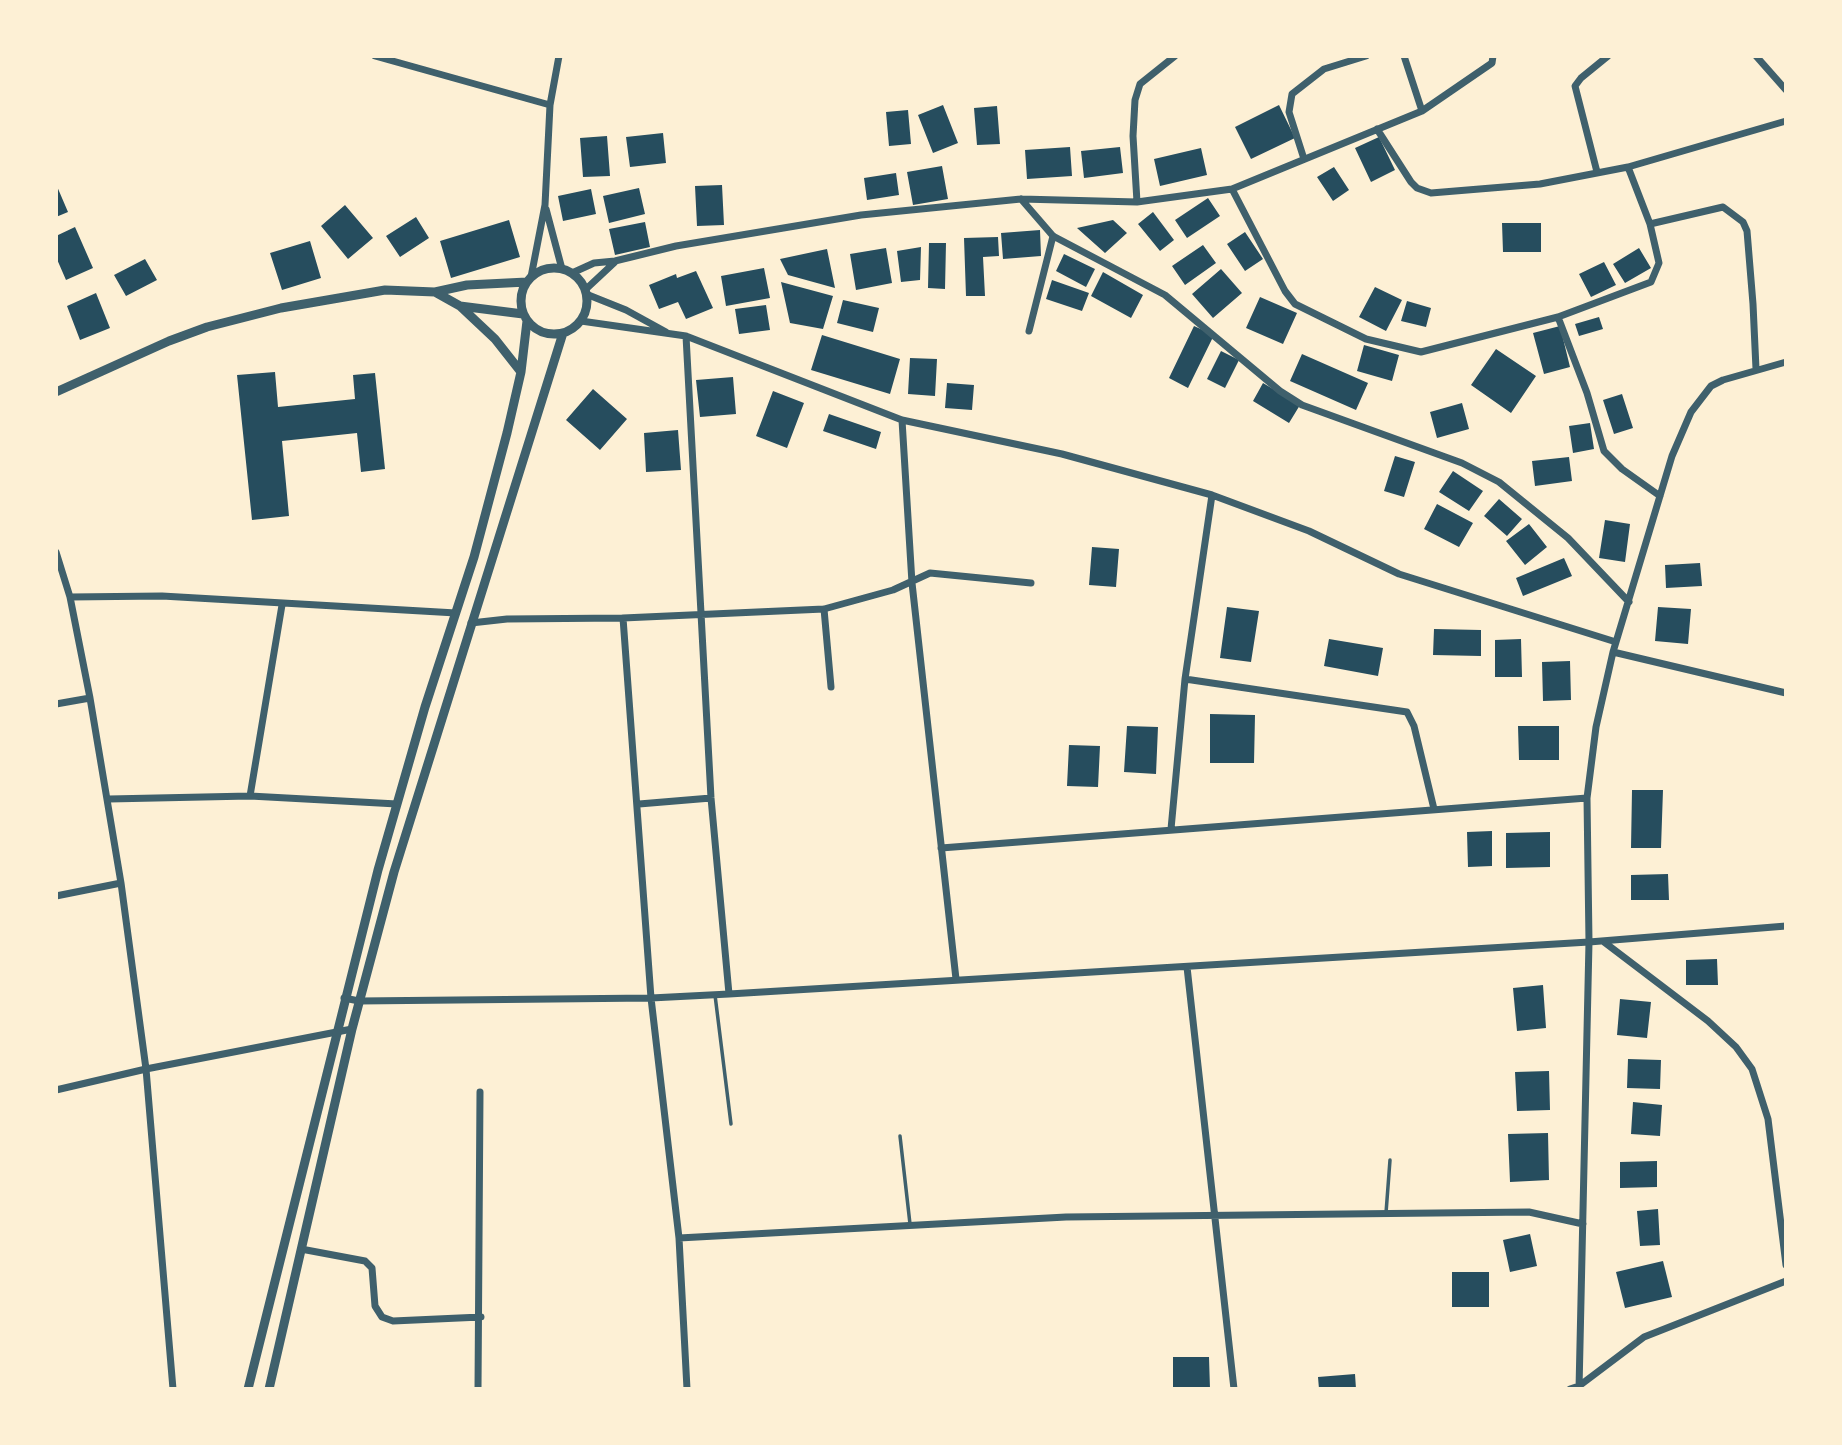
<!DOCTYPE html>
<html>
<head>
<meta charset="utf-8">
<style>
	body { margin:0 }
	#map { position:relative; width:1842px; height:1445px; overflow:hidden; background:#fdf0d5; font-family:Poppins,sans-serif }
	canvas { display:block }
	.frame { position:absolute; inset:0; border:58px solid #fdf0d5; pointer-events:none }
</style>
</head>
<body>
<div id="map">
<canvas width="1842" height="1445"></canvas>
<div class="frame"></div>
</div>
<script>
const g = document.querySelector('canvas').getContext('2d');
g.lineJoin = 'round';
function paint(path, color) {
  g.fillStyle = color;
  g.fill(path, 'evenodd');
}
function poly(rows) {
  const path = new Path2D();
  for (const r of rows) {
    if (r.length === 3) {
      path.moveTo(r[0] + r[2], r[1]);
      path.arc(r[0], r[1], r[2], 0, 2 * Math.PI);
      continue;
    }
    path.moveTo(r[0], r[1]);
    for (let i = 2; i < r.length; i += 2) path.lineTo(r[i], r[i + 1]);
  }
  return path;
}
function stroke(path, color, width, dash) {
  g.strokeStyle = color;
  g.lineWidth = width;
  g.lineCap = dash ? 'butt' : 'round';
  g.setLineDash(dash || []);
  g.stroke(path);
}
paint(poly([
	[943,105,958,143,933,153,918,115],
	[1279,105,1295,138,1251,159,1235,127],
	[997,106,1000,144,977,145,974,108],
	[908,110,911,144,889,146,886,112],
	[663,133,666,163,630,167,626,137],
	[607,136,610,176,583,177,580,138],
	[1379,137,1395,170,1371,182,1355,148],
	[1070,147,1072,176,1027,179,1025,150],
	[1120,147,1123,173,1084,178,1081,151],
	[1201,148,1207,175,1160,186,1154,159],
	[942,166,948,199,913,205,907,172],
	[1334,167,1349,190,1333,201,1317,177],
	[896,173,899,195,867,200,864,178],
	[56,184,68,212,56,217],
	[722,185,724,225,697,226,695,186],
	[639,188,645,214,609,223,603,196],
	[591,189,596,214,563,221,558,196],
	[1208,198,1220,216,1187,238,1175,220],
	[345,205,373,238,348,259,321,226],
	[1153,212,1174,240,1160,251,1138,224],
	[416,217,429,238,400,257,386,236],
	[509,220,520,257,451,278,440,241],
	[1113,220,1127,233,1105,253,1077,228],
	[645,222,650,247,615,255,609,229],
	[1502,223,1541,223,1541,252,1503,252],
	[75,227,93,268,66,280,56,257,56,236],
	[1040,230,1041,256,1003,259,1001,233],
	[1245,232,1263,259,1245,271,1227,244],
	[998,237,999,256,983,257,985,296,966,296,964,238],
	[310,241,321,278,282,290,270,253],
	[929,243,946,243,945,289,928,288],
	[1203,245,1216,263,1185,285,1172,266],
	[921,247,920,280,901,282,897,251],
	[886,248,892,283,856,290,850,254],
	[1639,248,1651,268,1625,283,1613,264],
	[827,249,835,288,788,275,780,259],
	[1064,254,1095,269,1086,287,1056,271],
	[145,259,157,280,126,296,114,275],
	[1604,262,1616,285,1591,297,1579,274],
	[764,268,770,298,726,306,721,276],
	[1221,269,1242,293,1213,318,1192,294],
	[696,271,713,308,686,319,678,302,659,309,649,285,676,274,677,278],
	[1103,272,1143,295,1131,318,1091,296],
	[1052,280,1089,293,1082,311,1046,299],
	[781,282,833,296,823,329,790,323],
	[1375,287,1402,300,1386,331,1359,317],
	[96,293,110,328,80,340,67,306],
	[1260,297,1297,313,1283,344,1246,328],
	[843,300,879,308,873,332,837,323],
	[1407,301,1431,308,1426,327,1401,321],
	[766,305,770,330,739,334,735,309],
	[1599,317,1603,329,1579,336,1575,324],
	[1194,326,1214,335,1188,388,1169,378],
	[1560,326,1570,367,1544,374,1533,333],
	[822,335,900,359,890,394,811,370],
	[1364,345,1399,355,1392,381,1357,371],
	[1496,349,1536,376,1511,413,1471,385],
	[1221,351,1239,360,1225,388,1207,379],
	[1302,354,1368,383,1356,410,1290,381],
	[910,358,937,359,935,396,908,394],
	[275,372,278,407,355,399,353,375,375,373,385,469,361,472,357,433,282,441,289,516,252,520,237,375],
	[733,377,736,414,700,417,696,380],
	[947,383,974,385,972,410,945,408],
	[1263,383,1300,405,1289,423,1253,401],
	[593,389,627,419,600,450,566,420],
	[773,391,804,403,787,448,756,436],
	[1622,394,1633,428,1614,434,1603,400],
	[1462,403,1469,429,1437,438,1430,412],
	[829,414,881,432,876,449,823,431],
	[1590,423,1594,449,1573,453,1569,426],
	[678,430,681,470,646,472,644,433],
	[1395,456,1415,462,1404,497,1384,491],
	[1569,457,1572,481,1535,486,1532,461],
	[1453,471,1483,491,1469,511,1439,492],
	[1499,499,1522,519,1507,536,1484,516],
	[1437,504,1473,523,1459,547,1424,529],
	[1605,520,1630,524,1625,562,1599,558],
	[1529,524,1547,547,1525,565,1506,541],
	[1092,547,1119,549,1116,587,1089,585],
	[1564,558,1572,576,1523,596,1516,578],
	[1700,563,1702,586,1666,588,1665,565],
	[1227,607,1259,611,1251,662,1220,658],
	[1658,607,1691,609,1688,644,1655,641],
	[1434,629,1481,630,1481,656,1433,655],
	[1329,639,1383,648,1378,676,1324,666],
	[1521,639,1522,677,1495,677,1495,640],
	[1570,661,1571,700,1543,701,1542,662],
	[1210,714,1255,715,1254,763,1210,763],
	[1127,726,1158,727,1156,774,1124,772],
	[1518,726,1559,726,1559,760,1519,760],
	[1069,745,1100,746,1098,787,1067,786],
	[1632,790,1663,790,1661,848,1631,848],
	[1492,831,1492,866,1468,867,1467,832],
	[1550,832,1550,867,1506,868,1506,833],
	[1668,874,1669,900,1631,900,1631,875],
	[1717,959,1718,985,1686,985,1686,960],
	[1543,985,1546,1028,1517,1031,1513,988],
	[1620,999,1651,1002,1647,1038,1617,1035],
	[1628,1059,1661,1060,1660,1089,1627,1088],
	[1549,1071,1550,1110,1517,1111,1515,1072],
	[1633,1102,1662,1105,1660,1136,1631,1134],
	[1548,1133,1549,1180,1510,1182,1508,1134],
	[1657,1161,1657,1187,1620,1188,1620,1162],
	[1658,1209,1660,1245,1640,1246,1637,1211],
	[1530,1234,1537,1266,1510,1272,1503,1240],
	[1663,1261,1672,1297,1625,1308,1616,1272],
	[1452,1272,1489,1272,1489,1307,1452,1307],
	[1173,1357,1209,1357,1210,1389,1173,1389],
	[1355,1374,1356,1389,1319,1389,1318,1377]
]), '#264d5e');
stroke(poly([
	[715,995,731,1124],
	[900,1136,910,1224],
	[1386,1213,1390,1160]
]), '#3f606c', 3.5);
stroke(poly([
	[375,56,550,105],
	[1404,56,1422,111],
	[1756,56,1786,90],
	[1377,129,1411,182,1417,188,1431,193,1540,184,1628,167,1786,121],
	[1304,159,1289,112,1292,94,1324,69,1366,56],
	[1597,172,1575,86,1581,78,1608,56],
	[1232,189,1285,291,1295,304,1366,339,1421,352,1558,317,1651,282,1659,263,1650,224,1628,167],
	[1021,199,1053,236,1165,295,1280,391,1302,405,1462,463,1499,482,1568,538,1629,602],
	[1137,202,1133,136,1135,100,1140,84,1175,56],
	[546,209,562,269],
	[1650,224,1723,207,1743,222,1747,231,1753,304,1756,369],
	[572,273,594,263,615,261,676,246,861,215,1021,199,1137,202,1232,189,1422,111,1492,63,1493,56],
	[531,277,545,205,550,105,559,56],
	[585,290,615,262],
	[586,294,626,310,666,332],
	[1558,317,1587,393,1604,451,1622,469,1660,496],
	[581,321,686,336,902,420,1062,454,1212,495,1309,531,1399,574,1616,642],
	[1029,331,1053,236],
	[686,336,711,798,729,994],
	[902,420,912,583,956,979],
	[56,552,70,597,90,698,121,883,146,1069,173,1389],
	[70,597,162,596,456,613],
	[824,609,831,687],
	[623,618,651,998,679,1238,687,1389],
	[471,623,507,619,623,618,824,609,893,590,930,573,1031,583],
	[1613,652,1786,693],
	[1185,679,1407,712,1414,726,1434,809],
	[56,704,90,698],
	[250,796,282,605],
	[109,799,250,796,397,804],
	[639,804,711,798],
	[1171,829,1185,679,1212,495],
	[941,848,1587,798],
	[56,896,121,883],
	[1604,942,1708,1021,1736,1047,1752,1069,1768,1119,1786,1265],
	[1187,967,1234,1389],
	[344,998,359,1001,651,998,729,994,1589,942,1786,926],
	[56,1090,146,1069,352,1029],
	[679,1238,1066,1217,1529,1212,1583,1224],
	[301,1249,365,1261,372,1268,375,1306,382,1317,393,1321,481,1317],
	[478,1389,480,1092],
	[1570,1389,1579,1386,1644,1337,1786,1281],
	[1579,1389,1589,942,1587,798,1596,727,1613,652,1672,456,1691,412,1711,386,1723,380,1786,362]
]), '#3f606c', 7);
stroke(poly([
	[554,301,33],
	[435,292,460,306,523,314],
	[461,307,495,339,521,372],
	[56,392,169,341,207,327,281,308,385,290,435,292,467,285,527,282],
	[248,1389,378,870,425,707,474,557,507,433,521,372,527,321],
	[269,1389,352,1029,394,872,563,333]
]), '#3f606c', 9);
</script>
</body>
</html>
